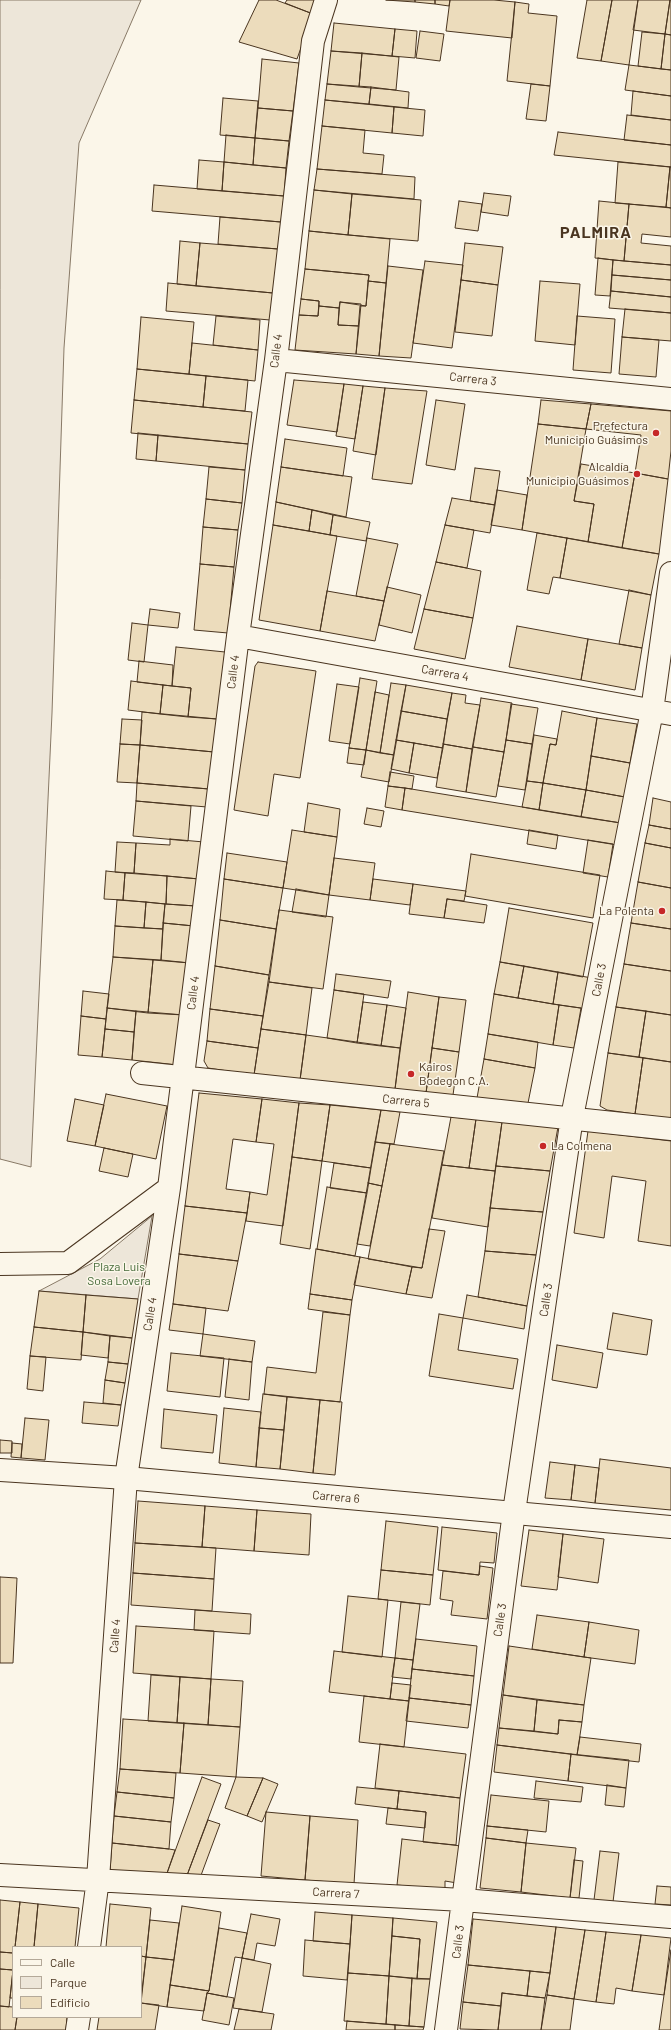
<!DOCTYPE html>
<html>
<head>
<meta charset="utf-8">
<style>
	body { margin:0 }
	#map { position:relative; width:671px; height:2030px; overflow:hidden; background:#fbf6e9; font-family:Barlow,sans-serif }
	canvas { display:block }
	.legend { position:absolute; left:12px; top:1946px; width:130px; height:72px; box-sizing:border-box; background:#fbf6e9; border:1px solid #b4a999; margin:0; padding:5px 7px; list-style:none; font-size:12px; color:#4a3520 }
	.legend li { display:flex; align-items:center; gap:8px; height:20px }
	.legend b { width:20px; border:1px solid #b4a999 }
</style>
</head>
<body>
<div id="map">
<canvas width="671" height="2030"></canvas>
<ul class="legend">
<li><b style="height:5px;background:#fbf6e9"></b>Calle</li>
<li><b style="height:11px;background:#ede6d9"></b>Parque</li>
<li><b style="height:11px;background:#ecdcbc"></b>Edificio</li>
</ul>
</div>
<script>
const g = document.querySelector('canvas').getContext('2d');
g.lineJoin = 'round';
function paint(path, color) {
  g.fillStyle = color;
  g.fill(path, 'evenodd');
}
function poly(rows) {
  const path = new Path2D();
  for (const r of rows) {
    path.moveTo(r[0], r[1]);
    for (let i = 2; i < r.length; i += 2) path.lineTo(r[i], r[i + 1]);
  }
  return path;
}
function stroke(path, color, width, dash) {
  g.strokeStyle = color;
  g.lineWidth = width;
  g.lineCap = dash ? 'butt' : 'round';
  g.setLineDash(dash || []);
  g.stroke(path);
}
function label(font, color, halo, rows, align = 'center') {
  g.font = font + ' Barlow,sans-serif';
  g.lineWidth = 3;
  g.setLineDash([]);
  g.textBaseline = 'middle';
  g.strokeStyle = halo;
  g.fillStyle = color;
  for (const [text, x, y, turn = 0] of rows) {
    g.save();
    g.translate(x, y);
    g.rotate((+turn || 0) * Math.PI / 180);
    g.textAlign = isNaN(turn) ? turn : align;
    if (halo) g.strokeText(text, 0, 0);
    g.fillText(text, 0, 0);
    g.restore();
  }
}
const green = poly([
	[0,0,141,0,79,143,64,348,52,713,31,1167,0,1159,0,0],
	[152,1216,138,1299,39,1291,100,1259,152,1216]
]);
paint(green, '#ede6d9');
stroke(green, '#887966', 1);
const building = poly([
	[259,0,276,0,313,14,297,59,239,42,259,0],
	[287,0,318,0,313,14,285,3,287,0],
	[386,0,415,0,415,2,386,0],
	[415,0,435,0,435,4,415,2,415,0],
	[435,0,450,0,449,6,435,4,435,0],
	[450,0,494,0,515,2,512,38,446,31,450,0],
	[587,0,612,0,601,61,577,58,587,0],
	[612,0,638,0,629,65,601,61,612,0],
	[638,0,670,0,665,34,633,30,638,0],
	[670,0,671,0,671,35,665,34,670,0],
	[515,2,529,4,528,13,557,16,550,86,507,81,515,2],
	[334,23,395,29,392,56,331,51,334,23],
	[395,29,417,31,415,58,392,56,395,29],
	[420,31,444,34,440,61,416,58,420,31],
	[642,32,665,34,661,69,638,66,642,32],
	[665,34,671,35,671,70,661,69,665,34],
	[331,51,362,53,359,87,327,84,331,51],
	[362,53,399,57,396,90,359,87,362,53],
	[262,59,299,63,293,111,258,108,262,59],
	[629,65,671,70,671,96,625,90,629,65],
	[327,84,371,87,369,104,325,100,327,84],
	[531,84,550,86,546,121,526,119,531,84],
	[371,87,409,92,408,108,369,104,371,87],
	[633,91,671,96,671,120,631,115,633,91],
	[223,98,258,101,255,138,220,135,223,98],
	[325,100,394,107,392,133,322,126,325,100],
	[394,107,425,110,423,136,392,133,394,107],
	[258,108,293,111,289,141,255,138,258,108],
	[627,115,671,120,671,145,624,140,627,115],
	[322,126,365,130,363,153,384,155,382,174,317,169,322,126],
	[558,132,671,145,671,167,554,155,558,132],
	[226,135,255,138,253,165,224,162,226,135],
	[255,138,289,141,286,168,253,165,255,138],
	[199,160,224,162,222,191,197,189,199,160],
	[224,162,286,168,284,196,222,191,224,162],
	[618,162,670,167,666,207,615,203,618,162],
	[670,167,671,167,671,208,666,207,670,167],
	[317,169,415,177,414,199,314,190,317,169],
	[154,185,284,196,281,222,152,211,154,185],
	[314,190,352,194,348,235,309,231,314,190],
	[484,193,511,196,508,216,481,212,484,193],
	[352,194,421,200,418,241,348,235,352,194],
	[459,201,482,204,478,231,455,228,459,201],
	[599,201,629,204,624,261,595,258,599,201],
	[629,204,671,208,671,237,642,234,641,243,671,246,671,265,624,261,629,204],
	[220,217,281,222,278,249,218,244,220,217],
	[309,231,390,239,386,283,368,281,369,275,305,269,309,231],
	[180,241,200,243,196,286,177,284,180,241],
	[200,243,278,249,273,293,196,286,200,243],
	[465,243,503,247,498,285,461,280,465,243],
	[598,258,613,260,610,296,595,295,598,258],
	[613,260,671,265,671,280,612,275,613,260],
	[425,261,463,265,452,348,413,343,425,261],
	[388,266,423,270,411,358,379,356,388,266],
	[305,269,369,275,366,306,340,302,339,308,319,306,319,301,301,299,305,269],
	[612,275,671,280,671,297,611,291,612,275],
	[461,280,498,285,492,336,455,332,461,280],
	[368,281,386,283,379,356,356,354,360,306,366,306,368,281],
	[540,281,580,284,575,345,535,341,540,281],
	[168,283,273,293,270,320,166,311,168,283],
	[611,291,671,297,671,313,609,308,611,291],
	[301,299,319,301,318,316,299,315,301,299],
	[340,302,361,304,359,326,338,325,340,302],
	[319,306,339,308,338,325,359,326,356,354,295,350,299,315,318,316,319,306],
	[625,309,671,313,671,341,622,337,625,309],
	[216,316,260,320,258,350,213,345,216,316],
	[577,316,615,319,611,373,573,370,577,316],
	[141,317,194,322,189,374,137,369,141,317],
	[622,337,659,340,656,377,619,374,622,337],
	[192,343,258,350,255,381,189,374,192,343],
	[137,369,206,376,203,407,134,400,137,369],
	[206,376,248,380,245,411,203,407,206,376],
	[294,380,344,384,337,432,287,425,294,380],
	[344,384,363,386,355,439,336,436,344,384],
	[363,386,385,388,376,455,353,451,363,386],
	[385,388,427,391,412,484,372,479,385,388],
	[134,400,252,412,248,444,131,433,134,400],
	[436,400,465,404,455,470,426,465,436,400],
	[541,400,591,404,586,429,538,424,541,400],
	[591,404,671,411,671,451,668,479,635,473,641,435,586,429,591,404],
	[538,424,586,429,574,501,594,504,588,542,522,530,538,424],
	[138,433,158,435,156,461,136,459,138,433],
	[158,435,248,444,245,470,156,461,158,435],
	[285,439,347,448,343,476,281,467,285,439],
	[581,464,635,473,622,548,588,542,594,504,574,501,581,464],
	[209,467,245,470,242,503,206,499,209,467],
	[281,467,352,477,346,517,276,502,281,467],
	[475,468,500,471,495,505,470,501,475,468],
	[635,473,668,479,659,554,622,548,635,473],
	[497,490,527,495,522,530,491,525,497,490],
	[452,498,495,505,490,533,445,525,452,498],
	[206,499,242,503,238,530,203,527,206,499],
	[276,502,312,510,309,531,273,525,276,502],
	[312,510,333,515,330,535,309,531,312,510],
	[333,515,370,522,366,541,330,535,333,515],
	[273,525,337,536,320,631,259,620,273,525],
	[445,525,474,530,467,568,436,562,445,525],
	[203,527,238,530,234,567,200,564,203,527],
	[537,533,567,538,560,578,553,577,549,594,527,590,537,533],
	[367,538,398,544,384,601,356,596,367,538],
	[567,538,659,554,651,595,560,578,567,538],
	[436,562,481,571,473,618,424,609,436,562],
	[200,564,234,567,228,633,194,630,200,564],
	[387,587,421,595,412,633,379,625,387,587],
	[629,590,651,595,642,648,619,644,629,590],
	[327,591,384,601,375,641,320,631,327,591],
	[150,609,180,613,178,628,148,625,150,609],
	[424,609,473,618,465,659,414,649,424,609],
	[132,623,148,625,144,662,128,660,132,623],
	[517,626,588,639,581,680,509,667,517,626],
	[588,639,642,648,635,690,581,680,588,639],
	[176,647,225,652,217,719,188,717,191,688,172,686,176,647],
	[139,661,173,665,172,686,137,682,139,661],
	[258,662,316,671,300,778,274,774,268,816,234,810,255,666,258,662],
	[360,678,377,681,366,750,349,748,360,678],
	[131,681,163,685,160,714,128,710,131,681],
	[391,683,406,685,394,755,380,753,391,683],
	[337,684,359,687,350,744,329,741,337,684],
	[163,685,191,688,188,717,160,714,163,685],
	[406,685,452,693,447,719,401,711,406,685],
	[375,692,389,695,380,753,366,750,375,692],
	[452,693,466,695,465,703,480,705,472,749,443,744,452,693],
	[481,698,512,703,504,752,473,747,481,698],
	[511,704,538,708,532,744,506,740,511,704],
	[401,711,447,719,443,748,396,740,401,711],
	[562,711,597,718,586,790,543,783,550,744,556,745,562,711],
	[142,712,217,719,214,752,140,745,142,712],
	[597,718,637,724,630,763,591,756,597,718],
	[122,719,142,720,140,745,120,744,122,719],
	[534,735,557,739,556,745,550,744,543,783,527,781,534,735],
	[396,740,414,743,409,773,391,769,396,740],
	[506,740,532,744,525,790,498,786,506,740],
	[414,743,443,748,437,778,409,773,414,743],
	[120,744,140,745,137,783,117,782,120,744],
	[443,744,472,749,466,792,436,787,443,744],
	[140,745,214,752,209,789,137,783,140,745],
	[473,747,504,752,496,797,466,792,473,747],
	[349,748,366,750,364,765,347,763,349,748],
	[366,750,394,755,389,782,361,777,366,750],
	[591,756,630,763,625,797,586,790,591,756],
	[390,772,414,776,412,789,388,786,390,772],
	[527,781,543,783,539,810,522,807,527,781],
	[137,783,209,789,207,807,136,801,137,783],
	[543,783,586,790,581,817,539,810,543,783],
	[388,786,405,788,402,810,385,807,388,786],
	[405,788,621,823,617,845,402,810,405,788],
	[586,790,625,797,621,823,581,817,586,790],
	[653,798,671,802,671,829,649,825,653,798],
	[136,801,191,806,188,841,133,836,136,801],
	[308,803,340,809,337,837,304,832,308,803],
	[367,808,384,811,381,827,364,824,367,808],
	[649,825,671,829,671,848,645,843,649,825],
	[292,830,337,837,329,895,283,888,292,830],
	[529,830,558,835,556,849,527,844,529,830],
	[170,839,204,842,199,879,134,873,136,843,170,845,170,839],
	[588,840,613,844,608,877,583,873,588,840],
	[117,842,136,843,134,873,115,872,117,842],
	[645,843,671,848,671,888,638,882,645,843],
	[227,853,287,862,283,888,224,879,227,853],
	[471,854,600,875,593,918,465,896,471,854],
	[334,858,375,863,370,900,329,895,334,858],
	[106,871,125,873,123,900,104,899,106,871],
	[125,873,167,876,166,904,123,900,125,873],
	[167,876,199,879,196,906,166,904,167,876],
	[224,879,283,888,276,929,220,920,224,879],
	[373,879,413,884,410,905,370,900,373,879],
	[638,882,671,888,671,929,631,923,638,882],
	[413,884,466,891,464,901,447,899,444,918,409,914,413,884],
	[296,889,329,895,326,917,292,912,296,889],
	[447,899,487,905,484,923,444,918,447,899],
	[117,900,146,902,144,928,115,926,117,900],
	[146,902,165,904,163,929,144,928,146,902],
	[165,904,196,906,194,926,163,923,165,904],
	[509,908,593,923,583,977,500,962,509,908],
	[279,910,333,917,323,989,269,982,279,910],
	[220,920,276,929,269,975,215,966,220,920],
	[163,923,194,926,190,963,161,960,163,923],
	[631,923,671,929,671,971,624,964,631,923],
	[115,926,163,929,161,960,113,957,115,926],
	[113,957,153,960,148,1013,107,1008,113,957],
	[153,960,190,963,184,1015,148,1013,153,960],
	[500,962,524,966,518,998,494,994,500,962],
	[624,964,671,971,671,1015,616,1007,624,964],
	[215,966,269,975,263,1016,210,1009,215,966],
	[524,966,558,972,553,1004,518,998,524,966],
	[558,972,592,978,587,1009,553,1004,558,972],
	[336,974,391,981,388,998,334,990,336,974],
	[269,982,312,988,306,1035,261,1029,269,982],
	[334,990,364,994,357,1043,327,1038,334,990],
	[83,991,109,994,106,1019,81,1016,83,991],
	[408,992,439,997,426,1093,395,1089,408,992],
	[494,994,559,1005,553,1045,488,1034,494,994],
	[439,997,466,1000,459,1052,432,1048,439,997],
	[363,1002,387,1005,381,1046,357,1043,363,1002],
	[387,1005,406,1008,400,1048,381,1046,387,1005],
	[559,1005,581,1008,574,1048,553,1045,559,1005],
	[616,1007,646,1011,639,1057,608,1053,616,1007],
	[107,1008,136,1011,134,1032,105,1029,107,1008],
	[210,1009,263,1016,258,1048,207,1041,210,1009],
	[136,1011,184,1015,178,1065,132,1060,136,1011],
	[646,1011,671,1015,671,1062,639,1057,646,1011],
	[81,1016,106,1019,102,1057,78,1055,81,1016],
	[105,1029,134,1032,132,1060,102,1057,105,1029],
	[261,1029,306,1035,300,1080,254,1075,261,1029],
	[488,1034,538,1042,535,1068,484,1059,488,1034],
	[306,1035,400,1048,395,1089,300,1080,306,1035],
	[207,1041,258,1048,254,1075,208,1068,204,1061,207,1041],
	[432,1048,459,1052,453,1095,426,1093,432,1048],
	[608,1053,643,1058,635,1114,607,1110,600,1106,608,1053],
	[643,1058,671,1062,671,1119,635,1114,643,1058],
	[484,1059,535,1068,528,1103,477,1098,484,1059],
	[199,1093,262,1099,256,1142,233,1139,226,1189,250,1192,247,1213,185,1206,199,1093],
	[106,1094,167,1106,156,1159,95,1146,106,1094],
	[75,1099,104,1105,95,1146,67,1141,75,1099],
	[262,1099,299,1103,283,1226,246,1221,250,1192,267,1195,274,1144,256,1142,262,1099],
	[299,1103,330,1105,322,1161,292,1157,299,1103],
	[330,1105,381,1110,371,1168,322,1161,330,1105],
	[381,1110,400,1112,394,1144,375,1142,381,1110],
	[451,1117,476,1119,469,1168,442,1165,451,1117],
	[476,1119,502,1122,495,1171,469,1168,476,1119],
	[502,1122,558,1127,550,1171,496,1166,502,1122],
	[588,1131,671,1141,671,1246,638,1241,646,1181,612,1176,604,1238,574,1233,588,1131],
	[375,1142,390,1144,382,1186,368,1183,375,1142],
	[390,1144,444,1151,422,1268,368,1259,390,1144],
	[104,1148,133,1154,128,1177,99,1171,104,1148],
	[292,1157,322,1161,310,1249,280,1244,292,1157],
	[334,1163,371,1168,367,1193,330,1188,334,1163],
	[442,1165,495,1171,488,1227,432,1218,442,1165],
	[496,1166,550,1171,543,1212,490,1208,496,1166],
	[368,1183,382,1186,370,1246,357,1244,368,1183],
	[327,1187,367,1193,355,1256,317,1249,327,1187],
	[185,1206,247,1213,238,1261,179,1254,185,1206],
	[490,1208,543,1212,536,1255,485,1251,490,1208],
	[429,1229,445,1231,432,1298,406,1294,412,1267,422,1268,429,1229],
	[316,1249,360,1257,352,1300,310,1294,316,1249],
	[485,1251,536,1255,527,1306,478,1297,485,1251],
	[179,1254,238,1261,228,1311,173,1304,179,1254],
	[360,1257,412,1267,406,1294,354,1285,360,1257],
	[39,1291,86,1295,83,1332,34,1327,39,1291],
	[310,1294,352,1300,350,1315,308,1309,310,1294],
	[86,1295,138,1299,132,1338,83,1332,86,1295],
	[467,1295,527,1306,524,1329,463,1318,467,1295],
	[173,1304,206,1308,203,1334,169,1330,173,1304],
	[323,1312,350,1315,340,1402,264,1394,267,1367,316,1373,323,1312],
	[613,1313,652,1320,647,1355,607,1349,613,1313],
	[439,1314,463,1318,458,1350,518,1359,513,1389,429,1376,439,1314],
	[34,1327,83,1332,81,1360,30,1356,34,1327],
	[83,1332,110,1336,108,1358,81,1355,83,1332],
	[203,1334,255,1341,252,1362,200,1356,203,1334],
	[110,1336,132,1338,128,1364,108,1362,110,1336],
	[557,1345,603,1353,597,1388,552,1380,557,1345],
	[171,1353,224,1358,220,1397,167,1391,171,1353],
	[30,1356,46,1357,43,1391,27,1389,30,1356],
	[229,1359,252,1362,249,1400,225,1397,229,1359],
	[108,1362,128,1364,125,1383,105,1380,108,1362],
	[105,1380,125,1383,121,1405,103,1403,105,1380],
	[263,1394,287,1397,284,1430,259,1428,263,1394],
	[287,1397,320,1400,313,1473,280,1469,287,1397],
	[320,1400,342,1402,335,1475,313,1473,320,1400],
	[84,1402,121,1405,118,1426,82,1423,84,1402],
	[224,1408,261,1412,256,1467,219,1463,224,1408],
	[164,1409,217,1415,213,1453,161,1448,164,1409],
	[25,1418,49,1420,45,1460,21,1458,25,1418],
	[259,1428,284,1430,280,1469,256,1467,259,1428],
	[0,1440,12,1441,12,1453,0,1453,0,1440],
	[12,1443,22,1444,21,1458,11,1457,12,1443],
	[600,1459,671,1468,671,1510,595,1503,600,1459],
	[550,1462,575,1465,571,1500,545,1498,550,1462],
	[575,1465,599,1468,595,1503,571,1500,575,1465],
	[138,1501,205,1506,202,1547,135,1543,138,1501],
	[205,1506,257,1510,254,1551,202,1547,205,1506],
	[257,1510,311,1514,309,1555,254,1551,257,1510],
	[386,1521,438,1527,433,1575,381,1570,386,1521],
	[442,1527,497,1533,494,1563,480,1562,479,1575,438,1570,442,1527],
	[529,1530,563,1534,557,1590,521,1586,529,1530],
	[563,1534,604,1539,598,1583,558,1577,563,1534],
	[135,1543,216,1548,214,1579,133,1573,135,1543],
	[480,1566,493,1568,487,1619,451,1615,453,1601,440,1599,443,1571,479,1575,480,1566],
	[381,1570,433,1575,430,1605,378,1599,381,1570],
	[133,1573,214,1579,212,1611,131,1605,133,1573],
	[0,1577,17,1578,13,1663,0,1663,0,1577],
	[348,1596,388,1600,382,1657,342,1652,348,1596],
	[401,1602,420,1604,413,1660,395,1658,401,1602],
	[195,1610,251,1614,250,1634,194,1630,195,1610],
	[537,1615,589,1622,584,1657,532,1649,537,1615],
	[589,1622,639,1630,635,1664,584,1657,589,1622],
	[136,1626,214,1631,211,1679,133,1673,136,1626],
	[416,1639,477,1646,474,1676,412,1669,416,1639],
	[509,1646,591,1658,584,1705,503,1695,509,1646],
	[334,1651,395,1658,390,1699,329,1692,334,1651],
	[395,1658,413,1660,411,1679,392,1677,395,1658],
	[412,1669,474,1676,471,1705,409,1698,412,1669],
	[151,1675,180,1677,177,1723,148,1721,151,1675],
	[180,1677,211,1679,208,1725,177,1723,180,1677],
	[211,1679,243,1681,240,1727,208,1725,211,1679],
	[392,1683,411,1685,409,1701,390,1699,392,1683],
	[503,1695,537,1700,534,1731,499,1728,503,1695],
	[364,1696,409,1701,404,1747,359,1742,364,1696],
	[409,1698,471,1705,468,1728,406,1721,409,1698],
	[537,1700,584,1705,582,1722,559,1720,558,1734,534,1731,537,1700],
	[123,1719,184,1723,180,1773,120,1769,123,1719],
	[559,1720,582,1722,577,1755,497,1745,499,1728,558,1734,559,1720],
	[184,1723,240,1727,236,1777,180,1773,184,1723],
	[580,1737,641,1744,639,1762,577,1755,580,1737],
	[380,1744,466,1754,460,1798,375,1788,380,1744],
	[497,1745,571,1754,568,1781,494,1772,497,1745],
	[571,1754,629,1760,626,1788,568,1781,571,1754],
	[120,1769,176,1773,174,1798,117,1792,120,1769],
	[202,1777,221,1784,186,1878,166,1876,202,1777],
	[236,1777,263,1778,247,1816,225,1808,236,1777],
	[263,1778,278,1784,262,1822,247,1816,263,1778],
	[536,1781,583,1787,581,1802,534,1798,536,1781],
	[607,1785,626,1788,624,1807,605,1805,607,1785],
	[357,1787,399,1791,397,1809,355,1804,357,1787],
	[399,1791,460,1798,456,1845,423,1842,426,1812,397,1809,399,1791],
	[117,1792,174,1798,171,1822,114,1816,117,1792],
	[491,1795,549,1801,546,1832,487,1826,491,1795],
	[388,1808,426,1812,425,1828,386,1824,388,1808],
	[266,1812,310,1816,305,1880,261,1876,266,1812],
	[114,1816,171,1822,169,1849,112,1843,114,1816],
	[310,1816,358,1820,354,1884,305,1880,310,1816],
	[208,1820,220,1824,200,1878,186,1878,208,1820],
	[487,1826,528,1830,526,1843,486,1838,487,1826],
	[486,1838,526,1843,521,1892,480,1888,486,1838],
	[402,1839,461,1846,457,1883,445,1881,445,1890,397,1885,402,1839],
	[112,1843,169,1849,175,1850,166,1876,110,1871,112,1843],
	[526,1843,576,1848,570,1898,521,1892,526,1843],
	[600,1851,619,1853,613,1902,594,1900,600,1851],
	[574,1860,583,1861,579,1898,570,1898,574,1860],
	[657,1886,671,1887,671,1905,655,1904,657,1886],
	[0,1900,20,1902,15,1947,13,1947,13,1953,0,1952,0,1900],
	[20,1902,38,1904,34,1947,15,1947,20,1902],
	[38,1904,79,1908,75,1947,34,1947,38,1904],
	[110,1904,151,1908,146,1957,141,1956,141,1947,106,1947,110,1904],
	[182,1906,221,1912,209,1991,170,1985,182,1906],
	[315,1912,352,1915,350,1944,313,1941,315,1912],
	[251,1914,280,1919,275,1946,257,1943,254,1960,242,1958,251,1914],
	[352,1915,393,1918,389,1976,348,1973,352,1915],
	[393,1918,437,1922,430,1979,417,1979,420,1939,392,1936,393,1918],
	[473,1919,556,1927,550,1973,468,1965,473,1919],
	[150,1920,179,1923,174,1960,146,1957,150,1920],
	[556,1927,585,1930,574,1999,547,1995,556,1927],
	[219,1928,247,1933,242,1958,235,1957,227,1997,207,1993,209,1991,219,1928],
	[585,1930,606,1932,596,2002,574,1999,585,1930],
	[606,1932,641,1935,632,1991,616,1988,614,2004,596,2002,606,1932],
	[641,1935,671,1938,664,1995,632,1991,641,1935],
	[392,1936,420,1939,417,1979,389,1976,392,1936],
	[305,1940,350,1944,347,1980,303,1976,305,1940],
	[671,1950,671,2030,659,2030,664,1995,671,1950],
	[0,1952,13,1953,13,1970,0,1969,0,1952],
	[141,1956,146,1957,141,1998,141,1956],
	[146,1957,174,1960,167,2007,141,2003,146,1957],
	[242,1958,271,1964,262,2012,233,2008,242,1958],
	[468,1965,530,1971,527,1996,502,1993,501,2006,463,2002,468,1965],
	[0,1969,13,1970,9,2007,0,2006,0,1969],
	[13,1970,13,1998,10,1998,13,1970],
	[530,1971,550,1973,545,1998,527,1996,530,1971],
	[348,1973,389,1976,386,2024,344,2021,348,1973],
	[389,1976,412,1978,409,2026,386,2024,389,1976],
	[412,1978,430,1979,424,2027,409,2026,412,1978],
	[170,1985,209,1991,207,1993,204,2011,167,2007,170,1985],
	[207,1993,234,1998,229,2025,202,2020,207,1993],
	[502,1993,545,1998,541,2030,498,2030,502,1993],
	[547,1995,574,1999,570,2030,541,2030,547,1995],
	[463,2002,501,2006,498,2030,460,2029,463,2002],
	[141,2003,159,2005,155,2030,97,2030,99,2017,141,2017,141,2003],
	[0,2006,13,2007,13,2017,17,2017,15,2030,0,2030,0,2006],
	[239,2009,274,2014,271,2030,234,2030,239,2009],
	[17,2017,67,2017,66,2030,15,2030,17,2017],
	[347,2021,395,2025,395,2030,346,2030,347,2021],
	[395,2025,409,2026,424,2027,423,2030,395,2030,395,2025]
]);
paint(building, '#ecdcbc');
stroke(building, '#4a3520', 1);
const street = poly([
	[276,360,671,399],
	[238,636,671,714],
	[142,1073,671,1129],
	[0,1264,68,1263,169,1188],
	[0,1875,463,1900,671,1917],
	[89,1947,98,1879,126,1478,169,1188,238,636,276,360,313,41,326,0],
	[77,2030,79,2017],
	[446,2030,514,1512,572,1117,652,711,671,573]
]);
const secondary = poly([
	[0,1470,126,1478,671,1527]
]);
stroke(street, '#4a3520', 24);
stroke(secondary, '#4a3520', 24);
stroke(street, '#fbf6e9', 22);
stroke(secondary, '#fbf6e9', 22);
for (const [x, y, r, color] of [
	[656,433,4,"#c62828"],
	[637,474,4,"#c62828"],
	[662,911,4,"#c62828"],
	[411,1074,4,"#c62828"],
	[543,1146,4,"#c62828"]
]) {
  const dot = new Path2D();
  dot.arc(x, y, r, 0, 2 * Math.PI);
  g.fillStyle = color;
  g.fill(dot);
  stroke(dot, '#fbf6e9', 1.5);
}
label('12px', '#4a3520', '#fbf6e9', [
	["Calle 4",276,351,-83],
	["Carrera 3",473,379,6],
	["Calle 4",233,672,-83],
	["Carrera 4",445,673,10],
	["Calle 3",599,980,-79],
	["Calle 4",193,993,-83],
	["Carrera 5",406,1101,6],
	["Calle 3",546,1300,-82],
	["Calle 4",150,1314,-81],
	["Carrera 6",336,1497,5],
	["Calle 3",500,1620,-82],
	["Calle 4",115,1636,-86],
	["Carrera 7",336,1893,3],
	["Calle 3",458,1942,-83]
]);
label('12px', '#4a3520', '#fbf6e9', [
	["Prefectura",648,426],
	["Municipio Guásimos",648,440],
	["Alcaldía",629,467],
	["Municipio Guásimos",629,481],
	["La Polenta",654,911],
	["Kairos",419,1067,"left"],
	["Bodegon C.A.",419,1081,"left"],
	["La Colmena",551,1146,"left"]
], 'right');
label('12px', '#436837', '#fbf6e9', [
	["Plaza Luis",119,1267],
	["Sosa Lovera",119,1281]
]);
g.letterSpacing = '1px';
label('bold 16px', '#4a3520', '#fbf6e9', [
	["PALMIRA",596,233]
]);
g.letterSpacing = '0px';
</script>
</body>
</html>
